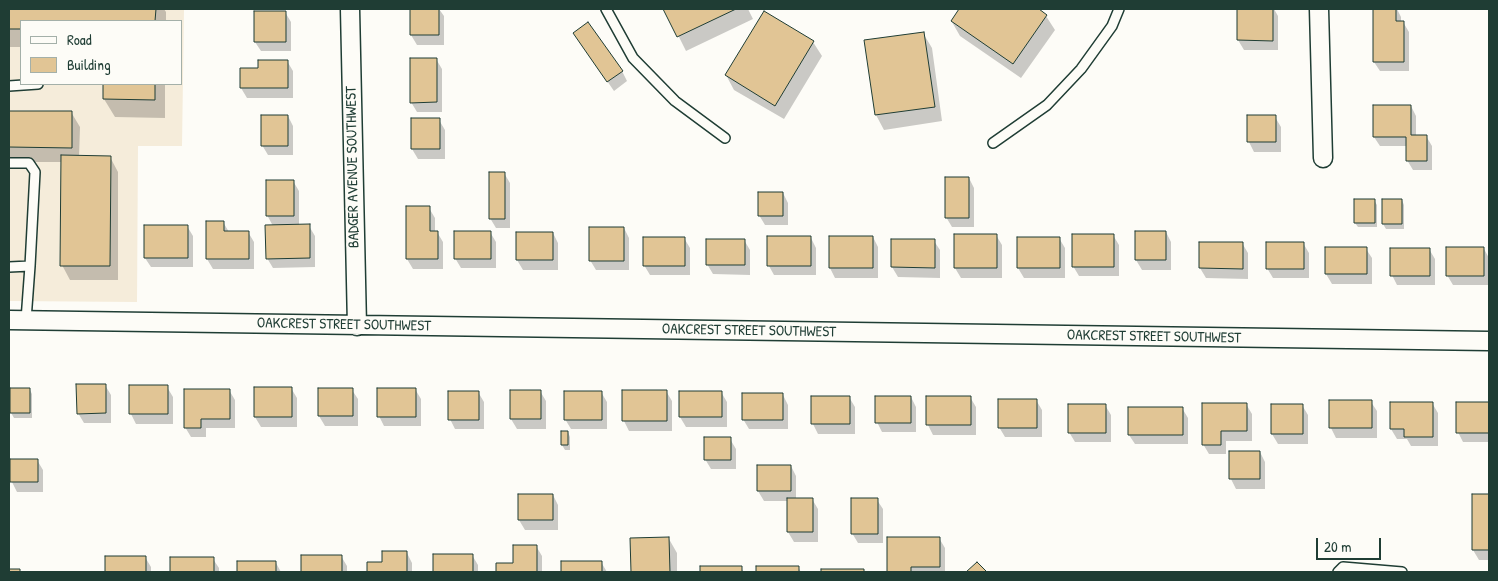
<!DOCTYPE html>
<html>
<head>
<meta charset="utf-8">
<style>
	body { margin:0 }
	#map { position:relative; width:1498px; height:581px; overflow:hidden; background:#fdfcf7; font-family:"Patrick Hand",sans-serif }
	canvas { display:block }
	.frame { position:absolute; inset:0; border:10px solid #1f3d34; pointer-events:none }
	.legend { position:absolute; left:20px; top:20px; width:162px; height:65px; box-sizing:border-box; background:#fdfcf7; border:1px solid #a4b0a9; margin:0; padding:6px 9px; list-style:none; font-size:15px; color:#1f3d34 }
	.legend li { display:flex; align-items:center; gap:10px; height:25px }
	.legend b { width:25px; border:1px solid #a4b0a9 }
	.scale { position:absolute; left:1316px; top:538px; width:65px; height:22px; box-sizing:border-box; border:2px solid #1f3d34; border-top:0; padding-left:6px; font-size:15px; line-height:18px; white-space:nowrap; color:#1f3d34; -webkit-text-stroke:4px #fdfcf7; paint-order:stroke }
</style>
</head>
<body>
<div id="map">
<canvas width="1498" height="581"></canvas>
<div class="frame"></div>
<ul class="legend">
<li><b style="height:6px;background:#fdfcf7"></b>Road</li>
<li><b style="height:14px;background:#e1c595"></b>Building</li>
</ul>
<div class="scale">20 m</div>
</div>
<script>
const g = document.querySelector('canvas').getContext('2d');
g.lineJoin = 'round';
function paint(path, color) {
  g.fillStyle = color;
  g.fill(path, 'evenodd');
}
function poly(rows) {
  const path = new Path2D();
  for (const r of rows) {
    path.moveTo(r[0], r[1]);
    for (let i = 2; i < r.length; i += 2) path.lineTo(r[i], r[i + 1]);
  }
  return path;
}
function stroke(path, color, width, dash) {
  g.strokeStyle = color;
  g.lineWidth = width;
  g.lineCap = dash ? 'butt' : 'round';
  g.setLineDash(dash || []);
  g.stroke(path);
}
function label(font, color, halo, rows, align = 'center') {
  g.font = font + ' "Patrick Hand",sans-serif';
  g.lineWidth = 4;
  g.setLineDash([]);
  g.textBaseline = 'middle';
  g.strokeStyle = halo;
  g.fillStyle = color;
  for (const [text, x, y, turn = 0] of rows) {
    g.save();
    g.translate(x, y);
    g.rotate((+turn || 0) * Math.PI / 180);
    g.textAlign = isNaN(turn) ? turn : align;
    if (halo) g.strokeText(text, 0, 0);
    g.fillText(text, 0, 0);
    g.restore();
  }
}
paint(poly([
	[9,9,184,9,182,146,138,146,137,302,9,301],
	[21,21,181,21,181,84,21,84]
]), '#f5ecda');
paint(poly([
	[9,9,164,9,166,12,166,21,21,21,21,47,9,47],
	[411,9,439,9,444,16,444,45,417,45,411,35],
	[665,9,748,9,753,19,686,51],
	[961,9,1036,9,1046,16,1055,30,1021,78,960,36,952,22],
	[1238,9,1274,9,1278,16,1278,50,1244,50,1238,40],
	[1374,9,1397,9,1401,17,1401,22,1403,22,1409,32,1409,71,1380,71,1374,62],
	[285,12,291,22,291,51,261,51,255,42],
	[574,33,622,71,627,81,614,91],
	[923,33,932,48,942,121,884,130,876,115,866,41],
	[813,42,822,56,784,119,734,90,726,75],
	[436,59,442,69,442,112,417,112,411,102],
	[287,61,293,71,293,98,247,98,241,88,241,69,259,69],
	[104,84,165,84,165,118,115,117,104,99],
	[1411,106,1416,116,1416,136,1426,136,1432,146,1432,170,1413,170,1407,160,1407,146,1380,146,1374,137],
	[9,112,71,112,80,127,79,157,110,157,118,172,118,280,70,280,62,265,62,162,9,162],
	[288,116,293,126,293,155,268,155,262,145],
	[1275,117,1281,127,1281,152,1254,152,1249,142],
	[439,120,445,130,445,159,418,159,412,149],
	[504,173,510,183,510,228,496,228,490,218],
	[969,178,974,188,974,227,952,227,946,217],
	[293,181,299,191,299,226,309,226,315,236,315,267,273,268,267,258,273,226,267,215],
	[783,193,788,203,788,225,765,225,759,215],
	[1374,200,1377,205,1377,227,1358,227,1355,223],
	[1402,200,1404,205,1404,229,1386,229,1383,224],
	[429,208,435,218,435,232,437,232,443,242,443,269,413,269,407,259],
	[223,222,229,232,248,232,254,242,254,269,213,269,207,259],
	[187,226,193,236,193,267,151,267,145,258],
	[624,228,629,238,629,270,596,270,590,260],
	[490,232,496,242,496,268,461,268,455,258],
	[1166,232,1171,242,1171,270,1142,270,1136,260],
	[553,233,558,243,558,270,523,270,517,260],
	[996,235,1002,245,1002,278,961,278,955,268],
	[1113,235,1119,245,1119,276,1079,276,1073,266],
	[873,237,878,247,878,278,835,278,830,268],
	[684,238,690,248,690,275,650,275,644,265],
	[811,238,816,248,816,275,774,275,769,266],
	[1059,238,1065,248,1065,278,1024,278,1018,268],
	[744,240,750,250,750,275,713,274,707,264],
	[934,241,940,250,940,278,898,277,892,267],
	[1200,243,1242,243,1248,253,1248,279,1206,278,1200,268],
	[1303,243,1309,253,1309,278,1273,278,1267,268],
	[1366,249,1372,258,1372,284,1332,284,1326,274],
	[1429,249,1435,259,1435,285,1397,285,1392,275],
	[1484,249,1489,258,1489,285,1453,285,1447,275],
	[9,384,10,390,30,390,32,394,32,418,14,418,10,411,9,415],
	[105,385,111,395,111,423,84,423,78,413],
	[167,387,173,397,173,424,136,424,131,414],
	[255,388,291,388,297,398,297,427,261,427,255,417],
	[415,389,421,399,421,426,384,426,379,416],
	[229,390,235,400,235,428,206,428,206,437,191,437,185,427],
	[352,390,358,399,358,426,325,426,319,416],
	[540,391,546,401,546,429,517,429,511,419],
	[666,391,672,401,672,431,629,431,624,421],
	[478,392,484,402,484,429,455,429,450,419],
	[601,392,607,402,607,429,571,429,565,419],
	[680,392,721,392,727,402,727,427,686,427,680,417],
	[783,395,788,405,788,429,749,429,743,419],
	[849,397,855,407,855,434,818,434,813,424],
	[911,397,916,407,916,432,882,432,877,422],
	[928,397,970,397,976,407,976,435,933,435,928,425],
	[1036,400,1042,410,1042,437,1005,437,999,427],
	[1371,402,1377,411,1377,438,1336,438,1331,428],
	[1432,403,1438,413,1438,446,1411,446,1407,439,1397,439,1391,429],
	[1246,404,1252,414,1252,441,1226,441,1226,454,1209,454,1203,444],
	[1458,404,1489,404,1489,442,1463,442,1458,432],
	[1105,405,1111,415,1111,442,1075,442,1069,432],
	[1302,405,1308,415,1308,444,1278,444,1272,434],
	[1182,408,1188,418,1188,444,1135,444,1129,435],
	[562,432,568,432,570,437,570,450,565,450,562,445],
	[730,439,736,449,736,469,711,469,705,459],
	[1260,452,1265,462,1265,489,1236,489,1231,479],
	[37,460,43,470,43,492,17,492,12,482],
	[758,466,791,466,796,476,796,499,812,499,818,509,818,542,794,542,788,532,788,501,764,501,758,491],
	[519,495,553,495,558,505,558,530,525,530,519,520],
	[1473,496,1489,496,1489,560,1479,560,1473,550],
	[877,500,883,509,883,543,858,543,852,533],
	[889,538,939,538,945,548,945,572,889,572],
	[631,539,669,539,677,553,677,572,632,572],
	[536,546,542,556,542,572,497,572,497,565,515,565],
	[407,553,412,563,412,572,368,572,368,563,383,563],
	[434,555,472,555,478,565,478,572,434,572],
	[302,556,341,556,347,566,347,572,302,572],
	[106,557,145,557,151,567,151,572,106,572],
	[172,559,213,559,219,568,219,572,172,572],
	[562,562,601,562,607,572,562,572],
	[239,563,276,563,281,572,239,572],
	[757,567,798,567,801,572,757,572],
	[701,568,741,568,744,572,701,572]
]), '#0003');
const building = poly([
	[9,9,156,9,155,21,21,21,21,29,9,29,9,9],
	[410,9,439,9,439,35,410,35,410,9],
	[663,9,736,9,677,37,663,9],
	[959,9,1039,9,1047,15,1013,64,951,21,959,9],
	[1237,9,1273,9,1273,41,1237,40,1237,9],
	[1373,9,1396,9,1396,21,1404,21,1404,62,1373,62,1373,9],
	[254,11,286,11,286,42,254,42,254,11],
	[764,11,814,41,775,106,725,75,764,11],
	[588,22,623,71,607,82,573,33,588,22],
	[924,32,935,107,875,115,864,40,924,32],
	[410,58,437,58,437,102,410,103,410,58],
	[258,60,288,60,288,88,240,88,240,68,258,68,258,60],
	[103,84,155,84,155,100,103,99,103,84],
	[1373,105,1411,105,1411,135,1427,135,1427,161,1406,161,1406,137,1373,137,1373,105],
	[9,111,72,111,72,148,9,147,9,111],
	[261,115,288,115,288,146,261,146,261,115],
	[1247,115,1276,115,1276,142,1247,142,1247,115],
	[411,118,440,118,440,149,411,149,411,118],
	[61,155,111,156,110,266,60,266,61,155],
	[489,172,505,172,505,219,489,219,489,172],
	[945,177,969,177,969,218,945,218,945,177],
	[266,180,294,180,294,216,266,216,266,180],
	[758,192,783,192,783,216,758,216,758,192],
	[1354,199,1375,199,1375,223,1354,223,1354,199],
	[1382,199,1402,199,1402,224,1382,224,1382,199],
	[406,206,430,206,430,231,438,231,438,259,406,259,406,206],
	[206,221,224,221,224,231,249,231,249,259,206,259,206,221],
	[310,224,310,258,266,259,265,225,310,224],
	[144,225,188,225,188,258,144,258,144,225],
	[589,227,624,227,624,261,589,261,589,227],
	[454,231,491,231,491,259,454,259,454,231],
	[1135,231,1166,231,1166,260,1135,260,1135,231],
	[516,232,553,232,553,260,516,260,516,232],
	[954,234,997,234,997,268,954,268,954,234],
	[1072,234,1114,234,1114,267,1072,267,1072,234],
	[767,236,811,236,811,266,767,266,767,236],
	[829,236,873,236,873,268,829,268,829,236],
	[643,237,685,237,685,266,643,266,643,237],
	[1017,237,1060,237,1060,268,1017,268,1017,237],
	[706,239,745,239,745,265,706,265,706,239],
	[891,239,935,239,935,268,891,267,891,239],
	[1199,242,1243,242,1243,269,1199,268,1199,242],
	[1266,242,1304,242,1304,269,1266,269,1266,242],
	[1325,247,1367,247,1367,274,1325,274,1325,247],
	[1446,247,1484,247,1484,276,1446,276,1446,247],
	[1390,248,1430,248,1430,276,1390,276,1390,248],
	[76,384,106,384,106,413,77,414,76,384],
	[129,385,168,385,168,414,129,414,129,385],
	[254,387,292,387,292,417,254,417,254,387],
	[10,388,30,388,30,413,10,413,10,388],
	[318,388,353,388,353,416,318,416,318,388],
	[377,388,416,388,416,417,377,417,377,388],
	[184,389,230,389,230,419,201,419,201,428,184,428,184,389],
	[510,390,541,390,541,419,510,419,510,390],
	[622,390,667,390,667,421,622,421,622,390],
	[448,391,479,391,479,420,448,420,448,391],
	[564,391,602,391,602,420,564,420,564,391],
	[679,391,722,391,722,417,679,417,679,391],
	[742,393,783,393,783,420,742,420,742,393],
	[811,396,850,396,850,424,811,424,811,396],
	[875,396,911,396,911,423,875,423,875,396],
	[926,396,971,396,971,425,926,425,926,396],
	[998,399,1037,399,1037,428,998,428,998,399],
	[1329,400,1372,400,1372,428,1329,428,1329,400],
	[1390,402,1433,402,1433,437,1404,437,1404,429,1390,429,1390,402],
	[1456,402,1489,402,1489,433,1456,433,1456,402],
	[1202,403,1247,403,1247,431,1221,431,1221,445,1202,445,1202,403],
	[1068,404,1106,404,1106,433,1068,433,1068,404],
	[1271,404,1303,404,1303,434,1271,434,1271,404],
	[1128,407,1183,407,1183,435,1128,435,1128,407],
	[561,431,568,431,568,445,561,445,561,431],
	[704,437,731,437,731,460,704,460,704,437],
	[1229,451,1260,451,1260,479,1229,479,1229,451],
	[10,459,38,459,38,482,10,482,10,459],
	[757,465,791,465,791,491,757,491,757,465],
	[518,494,553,494,553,520,518,520,518,494],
	[1472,494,1489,494,1489,550,1472,550,1472,494],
	[787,498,813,498,813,532,787,532,787,498],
	[851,498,878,498,878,534,851,534,851,498],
	[669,537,670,572,631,572,630,538,669,537],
	[887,537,940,537,940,567,911,567,911,572,887,572,887,537],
	[513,545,537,545,537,572,496,572,496,563,513,563,513,545],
	[382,551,407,551,407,572,367,572,367,562,382,562,382,551],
	[433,554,473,554,473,572,433,572,433,554],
	[301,555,342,555,342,572,301,572,301,555],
	[105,556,146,556,146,572,105,572,105,556],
	[170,557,214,557,214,572,170,572,170,557],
	[237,561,276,561,276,572,237,572,237,561],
	[561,561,602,561,602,572,561,572,561,561],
	[977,562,987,572,966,572,977,562],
	[700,566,742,566,742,572,700,572,700,566],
	[756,566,799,566,799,572,756,572,756,566],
	[9,569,20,569,20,572,9,572,9,569],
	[821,569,864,569,864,572,821,572,821,569]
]);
paint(building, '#e1c595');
stroke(building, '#1f3d34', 1);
const service = poly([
	[606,9,633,58,675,101,725,138],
	[9,86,38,84],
	[993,143,1047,105,1081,69,1112,26,1119,9],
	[9,163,29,163,35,172,30,266],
	[9,267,30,266,26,320],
	[1338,572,1343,567,1402,572]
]);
const minor = poly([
	[350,9,357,326],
	[1319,9,1323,158],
	[9,320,1489,341]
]);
stroke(service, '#1f3d34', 12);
stroke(minor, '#1f3d34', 21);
stroke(service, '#fdfcf7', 9);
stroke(minor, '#fdfcf7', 18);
label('15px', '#1f3d34', '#fdfcf7', [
	["BADGER AVENUE SOUTHWEST",353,167,-91],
	["OAKCREST STREET SOUTHWEST",344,325,1],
	["OAKCREST STREET SOUTHWEST",749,331,1],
	["OAKCREST STREET SOUTHWEST",1154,337,1]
]);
</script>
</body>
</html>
